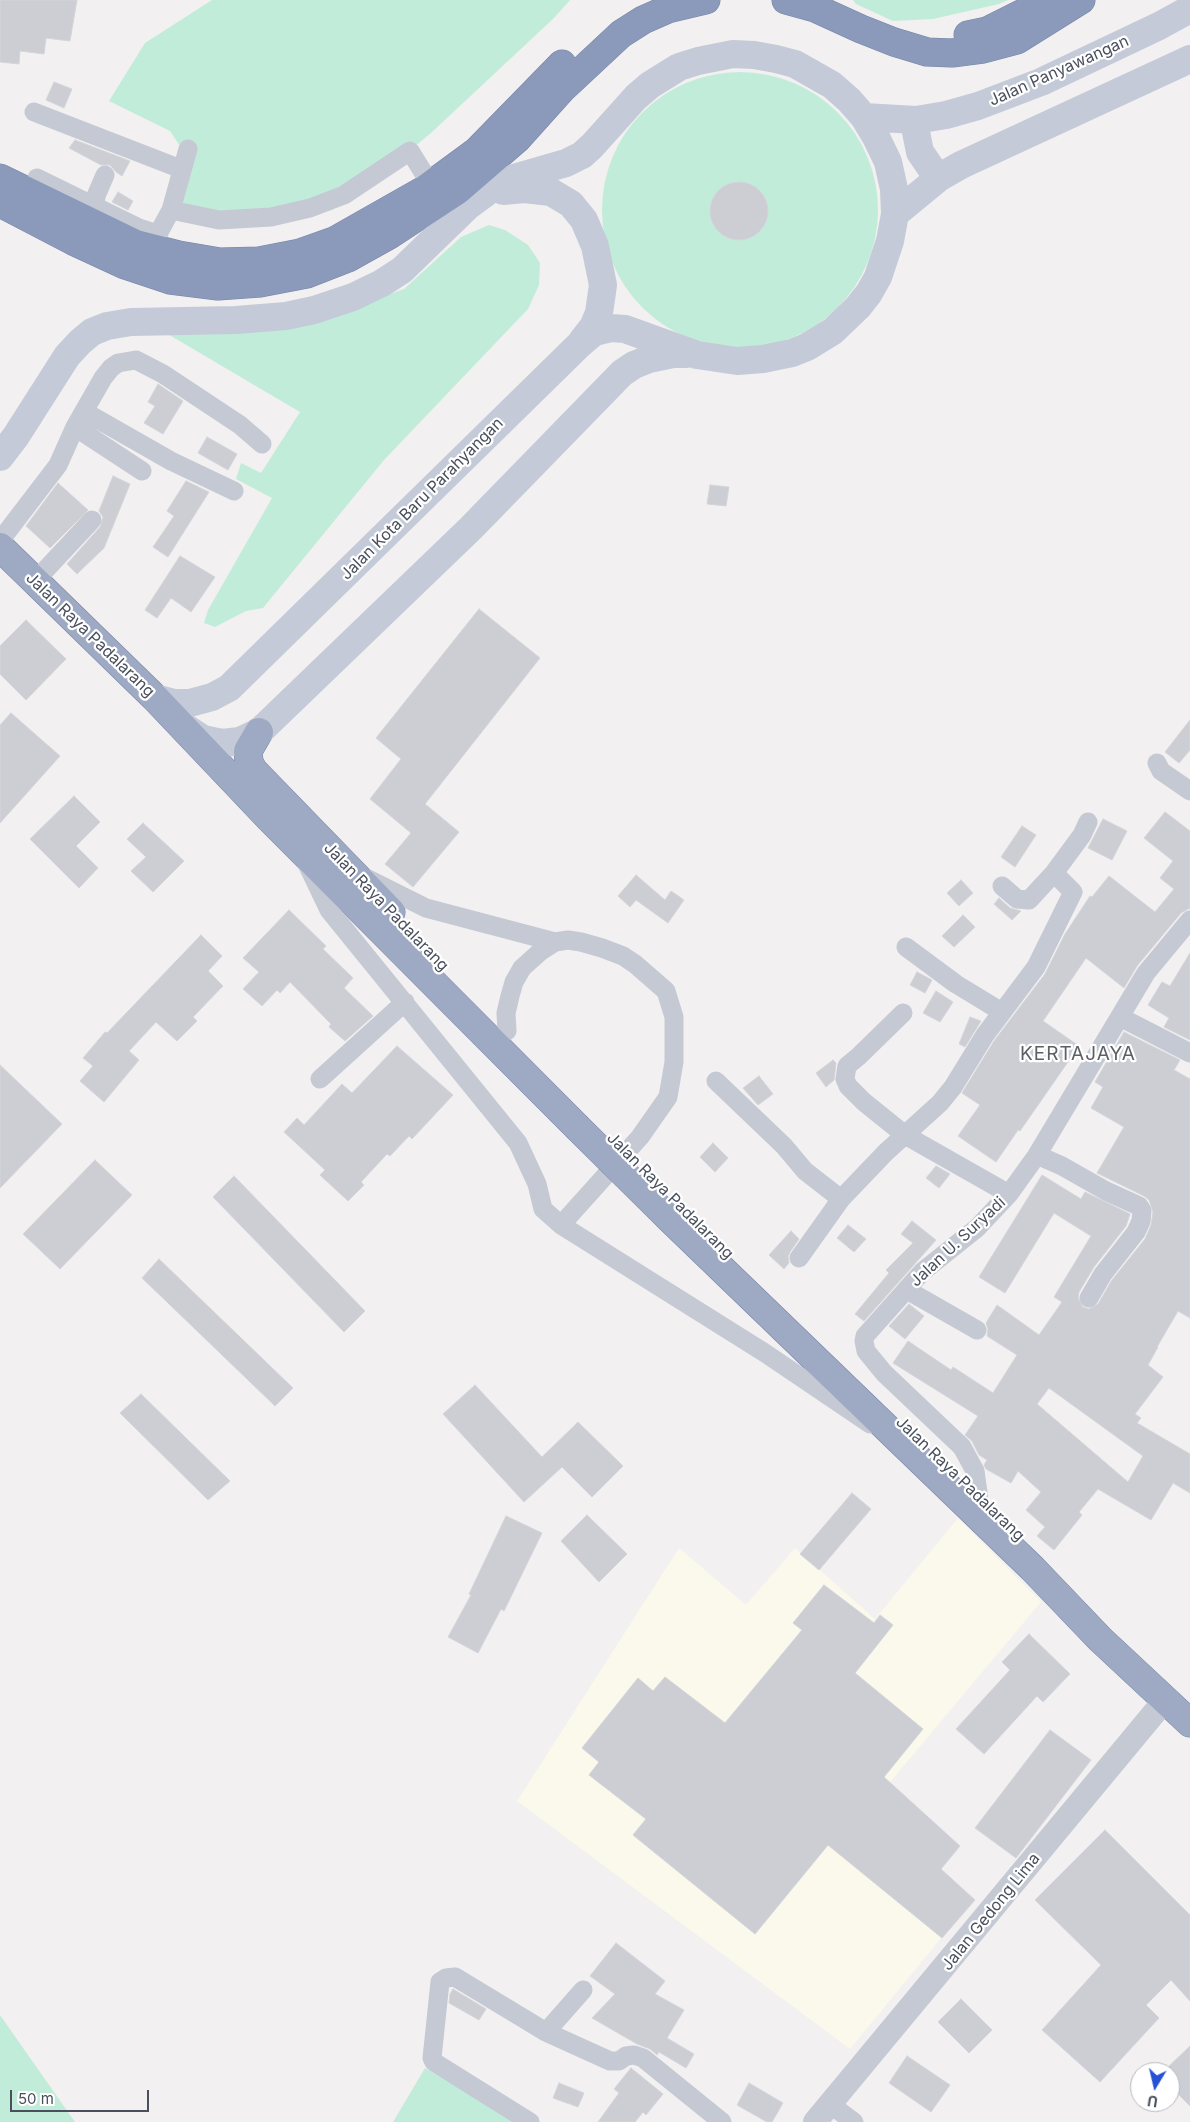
<!DOCTYPE html>
<html>
<head>
<meta charset="utf-8">
<style>
	body { margin:0 }
	#map { position:relative; width:1190px; height:2122px; overflow:hidden; background:#f2f0f0; font-family:Inter,sans-serif }
	canvas { display:block }
	.north { position:absolute; left:1130px; top:2062px; width:50px; height:50px; box-sizing:border-box; background:#fff; border:1px solid #b6b9be; border-radius:50%; rotate:189deg; font-size:14px; font-weight:700; line-height:20px; text-align:center; color:#494f5c }
	.north::after { content:''; display:block; margin:auto; width:18px; height:22px; background:#2652d6; clip-path:polygon(50% 0,100% 100%,50% 72%,0 100%) }
	.scale { position:absolute; left:10px; top:2090px; width:139px; height:22px; box-sizing:border-box; border:2px solid #494f5c; border-top:0; padding-left:6px; font-size:15px; line-height:18px; white-space:nowrap; color:#494f5c; -webkit-text-stroke:4px #fff; paint-order:stroke }
</style>
</head>
<body>
<div id="map">
<canvas width="1190" height="2122"></canvas>
<div class="north">U</div>
<div class="scale">50 m</div>
</div>
<script>
const g = document.querySelector('canvas').getContext('2d');
g.lineJoin = 'round';
function paint(path, color) {
  g.fillStyle = color;
  g.fill(path, 'evenodd');
}
function poly(rows) {
  const path = new Path2D();
  for (const r of rows) {
    if (r.length === 3) {
      path.moveTo(r[0] + r[2], r[1]);
      path.arc(r[0], r[1], r[2], 0, 2 * Math.PI);
      continue;
    }
    path.moveTo(r[0], r[1]);
    for (let i = 2; i < r.length; i += 2) path.lineTo(r[i], r[i + 1]);
  }
  return path;
}
function stroke(path, color, width, dash) {
  g.strokeStyle = color;
  g.lineWidth = width;
  g.lineCap = dash ? 'butt' : 'round';
  g.setLineDash(dash || []);
  g.stroke(path);
}
function label(font, color, halo, rows, align = 'center') {
  g.font = font + ' Inter,sans-serif';
  g.lineWidth = 4.5;
  g.setLineDash([]);
  g.textBaseline = 'middle';
  g.strokeStyle = halo;
  g.fillStyle = color;
  for (const [text, x, y, turn = 0] of rows) {
    g.save();
    g.translate(x, y);
    g.rotate((+turn || 0) * Math.PI / 180);
    g.textAlign = isNaN(turn) ? turn : align;
    if (halo) g.strokeText(text, 0, 0);
    g.fillText(text, 0, 0);
    g.restore();
  }
}
paint(poly([
	[958,1518,1041,1602,834,1849,942,1937,850,2049,517,1801,679,1548,746,1605,795,1548,875,1619]
]), '#fbf9eb');
paint(poly([
	[212,0,570,0,554,18,432,132,362,191,332,210,272,226,183,221,180,146,170,131,109,101,145,43],
	[853,0,1008,0,999,4,933,19,893,21,856,4],
	[740,210,138],
	[489,225,505,230,528,245,540,263,539,285,528,309,384,460,263,608,246,611,215,627,204,623,208,610,272,498,236,479,241,463,261,473,300,412,166,333,339,313,404,289,461,237],
	[0,2015,75,2122,0,2122],
	[425,2068,517,2122,393,2122]
]), '#c2ecda');
const building = poly([
	[0,0,77,0,70,41,46,38,44,54,20,51,19,64,0,62,0,0],
	[54,82,72,89,64,108,46,100,54,82],
	[75,140,130,161,122,176,116,172,110,165,101,165,69,148,75,140],
	[739,211,29],
	[118,192,133,201,128,210,112,202,118,192],
	[158,384,183,401,163,434,144,423,155,406,148,402,158,384],
	[207,437,237,454,228,470,198,453,207,437],
	[113,476,130,484,104,548,77,574,67,564,100,527,103,517,99,511,113,476],
	[186,481,209,492,168,557,153,547,174,516,167,511,186,481],
	[58,483,88,510,50,548,26,526,58,483],
	[710,485,729,487,726,506,707,504,710,485],
	[180,556,215,577,191,612,171,598,157,618,145,610,180,556],
	[479,609,540,658,425,804,459,832,413,887,385,864,411,833,370,799,401,759,376,738,479,609],
	[26,620,66,659,26,700,0,674,0,646,26,620],
	[11,713,60,756,0,823,0,725,11,713],
	[1190,720,1190,750,1179,763,1165,752,1190,720],
	[74,796,100,822,76,846,98,868,79,888,30,839,74,796],
	[1165,812,1190,831,1190,908,1181,913,1137,966,1124,988,1086,958,1043,1021,1079,1046,1020,1131,1018,1130,996,1162,958,1136,980,1105,962,1093,994,1041,1045,974,1065,934,1090,896,1092,897,1109,876,1155,912,1174,889,1160,878,1173,861,1144,838,1165,812],
	[1103,819,1127,831,1112,860,1088,848,1103,819],
	[143,823,184,861,153,892,131,871,146,857,127,839,143,823],
	[1022,826,1036,835,1015,867,1001,857,1022,826],
	[636,875,665,900,671,891,684,900,668,923,636,900,630,907,618,896,636,875],
	[961,880,973,893,959,906,947,893,961,880],
	[999,898,1010,908,1021,911,1012,920,994,904,999,898],
	[289,910,326,946,323,949,353,978,344,988,373,1016,345,1041,329,1027,331,1024,290,982,280,993,277,990,262,1006,243,989,259,972,243,958,289,910],
	[963,915,975,927,954,947,942,936,963,915],
	[201,935,222,956,208,971,223,986,193,1017,197,1021,177,1041,156,1022,129,1051,139,1060,104,1102,80,1081,93,1066,83,1058,105,1032,107,1033,201,935],
	[1190,953,1190,1040,1164,1027,1169,1018,1148,1005,1162,982,1170,986,1190,953],
	[917,972,932,980,925,993,910,985,917,972],
	[936,991,953,1002,940,1022,923,1013,936,991],
	[970,1017,981,1021,965,1047,959,1044,970,1017],
	[1124,1032,1180,1060,1174,1070,1190,1079,1190,1318,1178,1311,1157,1347,1158,1347,1148,1365,1163,1377,1135,1414,1141,1418,1137,1423,1190,1454,1190,1493,1173,1483,1151,1520,1098,1489,1079,1512,1082,1515,1054,1550,1037,1536,1045,1527,1026,1510,1041,1492,1018,1471,1011,1483,986,1469,984,1465,987,1460,979,1455,972,1441,965,1435,978,1416,893,1363,908,1341,951,1370,953,1367,993,1393,1017,1355,987,1336,988,1329,986,1323,997,1305,1039,1335,1062,1302,1054,1297,1091,1236,1054,1213,1005,1293,979,1277,1042,1175,1081,1199,1085,1192,1130,1214,1126,1226,1094,1267,1079,1292,1078,1298,1083,1307,1089,1309,1098,1304,1112,1280,1145,1239,1151,1225,1153,1212,1149,1200,1144,1196,1097,1173,1124,1127,1091,1108,1103,1087,1095,1082,1124,1032],
	[1049,1388,1143,1456,1128,1482,1037,1404,1049,1388],
	[397,1046,453,1095,412,1139,409,1136,390,1156,387,1154,361,1182,364,1185,348,1201,320,1175,325,1170,284,1132,297,1118,304,1125,342,1084,352,1093,397,1046],
	[833,1060,836,1063,834,1080,826,1087,816,1073,833,1060],
	[0,1065,62,1124,0,1188,0,1065],
	[759,1076,773,1094,758,1105,743,1088,759,1076],
	[713,1143,728,1158,715,1172,700,1157,713,1143],
	[95,1160,132,1195,60,1269,23,1234,95,1160],
	[936,1166,950,1174,939,1188,926,1178,936,1166],
	[234,1176,365,1311,344,1332,213,1197,234,1176],
	[912,1221,936,1240,864,1321,855,1314,889,1273,886,1270,913,1243,901,1234,912,1221],
	[848,1225,866,1239,854,1252,837,1238,848,1225],
	[791,1231,799,1239,790,1252,788,1257,789,1263,784,1269,769,1255,791,1231],
	[159,1259,293,1388,275,1406,142,1278,159,1259],
	[909,1304,924,1316,905,1339,889,1326,909,1304],
	[475,1385,542,1457,578,1422,623,1466,592,1497,562,1467,524,1502,443,1414,475,1385],
	[141,1394,230,1481,208,1500,120,1413,141,1394],
	[852,1493,871,1509,819,1570,800,1554,852,1493],
	[587,1515,627,1554,599,1582,561,1541,587,1515],
	[506,1516,542,1533,504,1611,501,1609,478,1653,448,1637,471,1595,469,1594,506,1516],
	[824,1585,874,1623,880,1615,893,1625,855,1673,923,1729,884,1777,960,1846,941,1869,975,1900,942,1938,828,1845,755,1934,633,1835,646,1819,589,1775,599,1762,582,1748,638,1678,653,1691,665,1677,725,1723,802,1630,793,1623,824,1585],
	[1029,1634,1070,1674,1043,1702,1037,1696,984,1754,956,1729,1010,1670,1002,1662,1029,1634],
	[1050,1730,1091,1760,1016,1858,975,1828,1050,1730],
	[1105,1830,1190,1915,1190,2001,1171,1980,1146,2005,1159,2018,1100,2082,1042,2030,1101,1965,1035,1900,1105,1830],
	[616,1943,665,1981,655,1994,684,2010,667,2038,694,2054,686,2068,659,2052,657,2055,650,2049,637,2044,592,2018,615,1994,590,1976,616,1943],
	[453,1989,486,2009,479,2020,449,2003,450,1994,453,1989],
	[961,1999,992,2030,969,2053,938,2022,961,1999],
	[1190,2046,1190,2106,1172,2088,1178,2082,1166,2069,1190,2046],
	[907,2056,950,2085,931,2112,889,2083,907,2056],
	[631,2068,663,2094,646,2115,643,2112,635,2122,598,2122,619,2093,614,2089,631,2068],
	[559,2083,584,2093,578,2107,553,2098,559,2083],
	[749,2083,783,2103,772,2122,767,2122,737,2105,749,2083]
]);
paint(building, '#cdced4');
stroke(building, '#d4d5db', 1);
const trunk = poly([
	[0,547,155,698,269,818,576,1126],
	[259,732,248,751,249,762,253,770,391,912],
	[668,1217,1033,1569,1100,1639,1190,1723]
]);
const motorway = poly([
	[786,0,815,8,861,29,894,42,927,52,952,53,983,49,1017,40,1081,0],
	[968,35,987,31,1049,0],
	[0,178,136,244,179,255,220,262,259,261,300,253,334,241,424,190,477,151,562,64],
	[0,203,73,241,125,265,170,280,218,286,260,283,307,274,348,258,391,234,458,190,517,139,561,90,621,34,643,20,668,9,706,0]
]);
stroke(trunk, '#7684a7', 29);
stroke(motorway, '#7684a7', 29);
stroke(poly([
	[34,112,181,169],
	[37,178,139,228,158,234,171,210,188,149],
	[95,206,96,196,105,175],
	[171,210,219,220,271,217,310,208,344,195,410,151,431,185],
	[85,412,171,461,234,491],
	[75,427,142,471],
	[0,541,58,465,75,427,103,378,111,368,118,363,136,360,163,374,240,425,262,444],
	[35,581,92,520],
	[1157,763,1161,771,1190,791],
	[306,862,329,910,518,1143,537,1184,543,1209,561,1225,765,1353,870,1424],
	[1054,873,1082,835,1088,822],
	[368,879,426,908,555,942],
	[906,947,956,984,1002,1012],
	[903,1013,859,1056,847,1066,845,1079,848,1086,864,1102,905,1135,1009,1194],
	[1120,1017,1190,1053],
	[507,1031,506,1013,510,996,514,982,522,968,541,951,555,942,568,940,581,942,602,948,623,956,635,964,666,991,674,1017,674,1062,668,1097,640,1137,561,1225],
	[320,1079,405,1002],
	[716,1081,784,1146,805,1171,841,1199],
	[1037,1155,1062,1166,1106,1191,1139,1206,1142,1211,1141,1221,1136,1232,1103,1274,1089,1298],
	[799,1258,841,1199,886,1152,940,1103,953,1087,985,1035,1036,967,1073,892,1054,873,1029,900,1017,899,1002,886],
	[907,1290,977,1330],
	[979,1500,975,1471,962,1447,884,1373,866,1351,864,1341,865,1336,922,1272,977,1228,1009,1194,1037,1155,1146,973,1190,920],
	[546,2032,610,2061,619,2061,626,2056,634,2055,643,2058,722,2122],
	[830,2104,854,2122],
	[530,2122,434,2062,432,2058,440,1982,446,1978,455,1977,546,2032,583,1990]
]), '#c4c9d3', 19);
stroke(poly([
	[815,2122,1165,1700]
]), '#c4c9d3', 24);
stroke(poly([
	[864,117,916,120,946,115,978,106,1041,82,1159,26,1190,9],
	[916,120,916,132,920,152,933,171,940,177],
	[503,191,524,189,551,192,571,204,584,220,595,246,603,285,599,313,593,327,582,341],
	[895,214,940,177,961,165,1190,59],
	[0,457,16,436,67,356,80,342,92,332,107,326,131,322,236,320,286,316,314,310,353,297,382,283,402,270,468,206,491,189,514,178,566,163,582,155,592,146,636,97,650,85,679,67,698,61,733,54,754,55,776,59,795,64,832,85,849,100,864,117,876,137,888,162,894,189,895,214,890,241,878,277,869,293,858,307,833,331,807,347,792,353,763,359,737,361,697,355,625,329,611,328,594,332,580,344,229,688,212,697,190,703,174,703,155,698],
	[183,726,203,739,222,743,240,741,259,732,471,528,622,373,634,365,649,359,673,354,686,354]
]), '#c4cad7', 28);
stroke(trunk, '#9eaac4', 28);
stroke(motorway, '#8b9abb', 28);
const trunkBridge = poly([
	[576,1126,668,1217]
]);
stroke(trunkBridge, '#7684a7', 29, []);
stroke(trunkBridge, '#9eaac4', 28);
label('16px', '#494f5c', '#fff', [
	["Jalan Panyawangan",1059,71,-24],
	["Jalan Kota Baru Parahyangan",422,499,-45],
	["Jalan Raya Padalarang",90,635,44],
	["Jalan Raya Padalarang",386,907,46],
	["Jalan Raya Padalarang",670,1196,45],
	["Jalan U. Suryadi",958,1242,-43],
	["Jalan Raya Padalarang",960,1479,44],
	["Jalan Gedong Lima",991,1912,-51]
]);
g.letterSpacing = '1px';
label('19px', '#5d5f64', '#fff', [
	["KERTAJAYA",1078,1054]
]);
g.letterSpacing = '0px';
</script>
</body>
</html>
